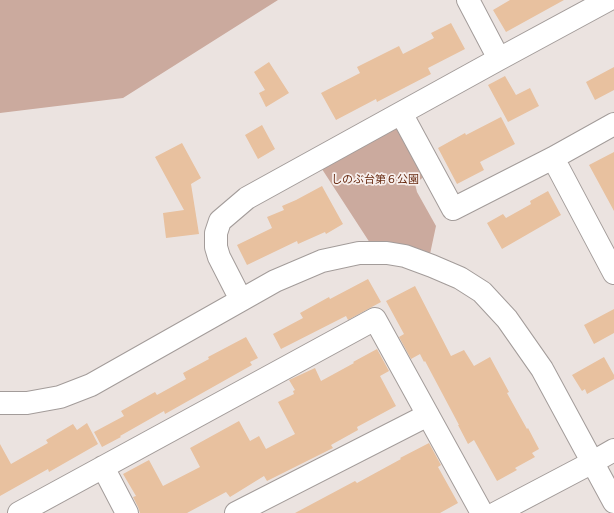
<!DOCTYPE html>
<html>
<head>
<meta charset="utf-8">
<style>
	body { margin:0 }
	canvas { display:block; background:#ebe3e0 }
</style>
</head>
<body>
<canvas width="614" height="513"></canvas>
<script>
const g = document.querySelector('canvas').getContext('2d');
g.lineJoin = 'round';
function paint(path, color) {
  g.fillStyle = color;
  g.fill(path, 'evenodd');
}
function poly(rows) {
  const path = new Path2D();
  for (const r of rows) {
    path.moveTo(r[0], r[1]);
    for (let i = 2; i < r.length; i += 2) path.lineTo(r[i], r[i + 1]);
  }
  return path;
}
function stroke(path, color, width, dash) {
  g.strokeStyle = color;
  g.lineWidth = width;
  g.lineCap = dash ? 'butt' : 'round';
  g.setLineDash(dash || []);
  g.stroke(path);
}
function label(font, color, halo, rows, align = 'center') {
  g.font = font + ' Figtree,"Noto Sans JP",sans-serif';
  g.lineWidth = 3.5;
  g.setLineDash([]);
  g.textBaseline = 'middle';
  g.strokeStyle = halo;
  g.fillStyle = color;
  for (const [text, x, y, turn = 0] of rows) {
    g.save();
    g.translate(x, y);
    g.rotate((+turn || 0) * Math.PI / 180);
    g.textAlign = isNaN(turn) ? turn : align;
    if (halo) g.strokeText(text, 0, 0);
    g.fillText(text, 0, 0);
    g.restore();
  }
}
paint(poly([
	[0,0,278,0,123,98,0,113],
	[396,122,427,174,415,184,417,192,436,226,430,254,370,243,320,166]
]), '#cbaa9e');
paint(poly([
	[510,0,564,0,506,32,493,10],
	[451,23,465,49,428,68,431,74,377,102,376,99,336,120,321,93,360,73,357,67,399,46,403,54,434,38,431,33],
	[269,62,289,93,266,107,259,93,265,90,254,72],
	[614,67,614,90,595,100,586,82],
	[505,76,516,95,530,88,539,106,508,122,488,85],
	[501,117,515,144,480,162,484,170,457,184,438,148,465,133,466,135],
	[262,125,275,149,258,159,245,135],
	[182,143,201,178,191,184,199,234,166,238,163,213,184,210,155,157],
	[614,152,614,211,589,165],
	[322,186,343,224,326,234,325,232,298,244,297,241,247,265,237,245,272,228,267,217,284,210,282,206,296,200],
	[548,191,561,215,502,249,487,223,503,214,506,218,531,204,530,201],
	[368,279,381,302,348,320,346,316,281,349,273,334,303,318,300,313,329,297,330,299],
	[415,286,451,356,464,350,474,366,490,357,509,392,507,393,527,429,528,428,539,449,532,453,535,457,515,468,517,470,497,481,474,440,468,444,458,425,459,425,425,361,424,362,420,354,411,359,399,337,404,334,386,301],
	[614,309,614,333,594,344,584,325],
	[246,337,258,358,250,362,252,365,165,414,164,411,120,436,121,437,102,447,94,432,124,416,121,411,155,392,157,395,186,379,183,373,209,359,208,357],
	[377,349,389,371,380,376,396,406,357,427,358,430,331,445,333,448,267,481,264,476,230,497,226,492,187,513,140,513,138,507,133,497,136,496,123,474,149,460,163,486,200,467,190,448,239,421,250,441,259,436,266,449,295,434,278,402,294,394,293,391,295,390,289,380,315,368,321,381,354,363,353,362],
	[604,357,614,375,614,379,587,394,585,389,582,391,572,375],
	[87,423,98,444,49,472,48,469,0,496,0,444,11,464,48,443,46,440,73,424,77,430],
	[429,443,441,465,438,467,458,503,440,513,295,513,355,481,357,483,401,459,400,458]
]), '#e8c19f');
const minor = poly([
	[468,0,499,59],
	[401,113,453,209,553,158,614,124],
	[553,158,614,273],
	[241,300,219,257,216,247,216,233,220,221,247,198,499,59,608,0],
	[0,403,27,403,60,397,91,385,275,281,322,261,359,253,387,253,405,256,432,266,460,278,482,292,507,319,542,369,614,502],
	[103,467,127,513],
	[19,513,375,319,482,513],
	[236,513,428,415],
	[496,513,593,462,614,450]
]);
stroke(minor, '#a39c9a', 24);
stroke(minor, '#fff', 22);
label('11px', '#682b12', '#f8f0ee', [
	["しのぶ台第６公園",375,180]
]);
</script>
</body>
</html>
